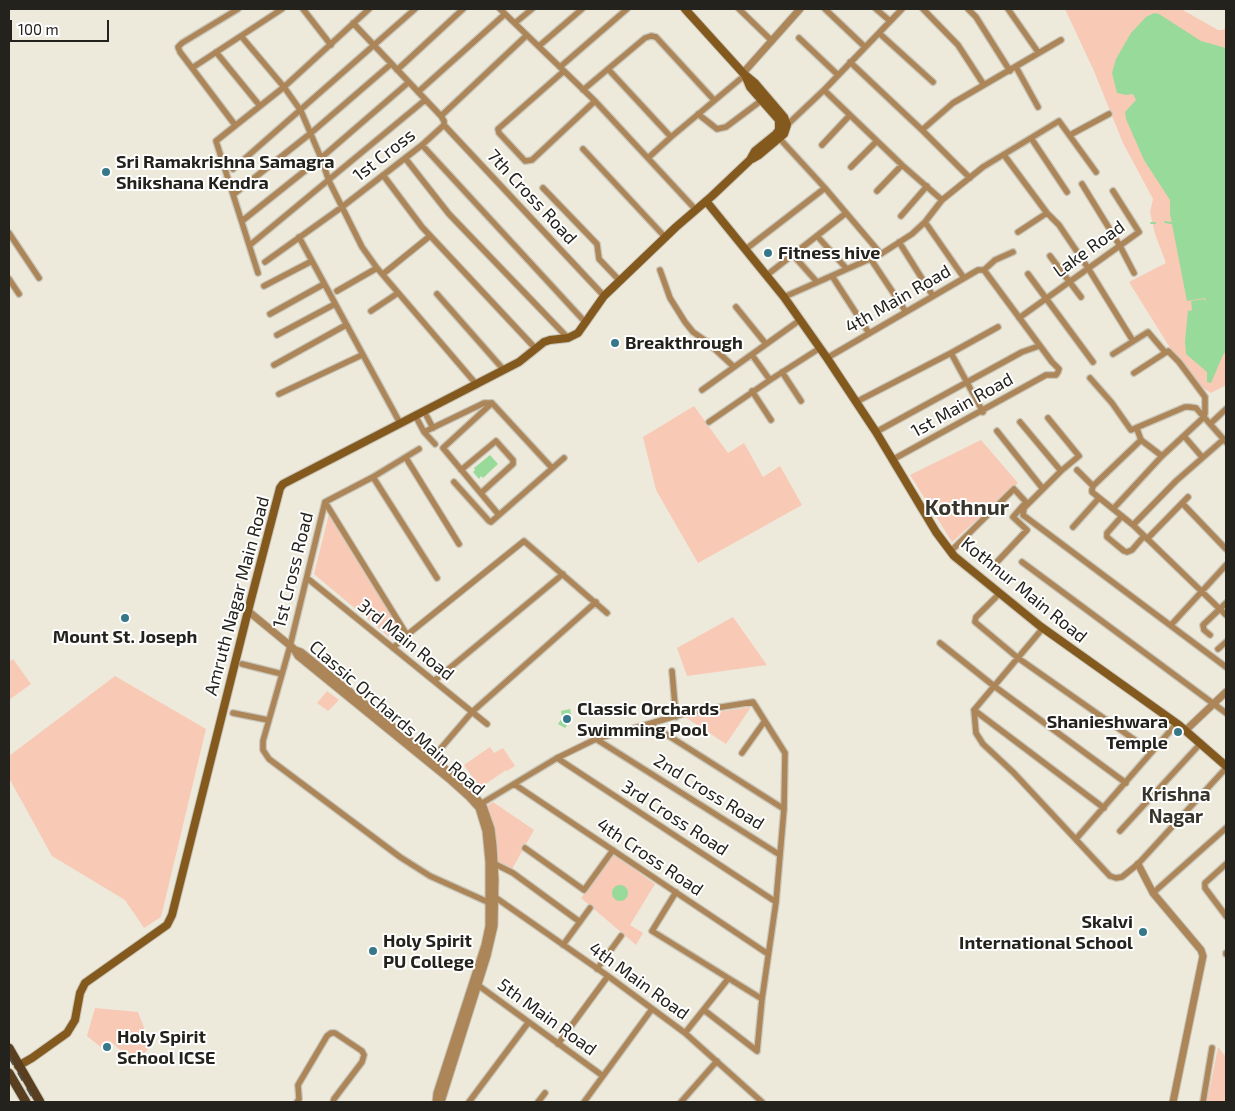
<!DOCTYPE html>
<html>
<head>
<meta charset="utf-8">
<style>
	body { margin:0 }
	#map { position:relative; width:1235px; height:1111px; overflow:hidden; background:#edeadc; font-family:"Exo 2",sans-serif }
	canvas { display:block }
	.frame { position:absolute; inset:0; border:10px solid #23221d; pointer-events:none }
	.scale { position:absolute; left:10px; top:20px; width:99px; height:22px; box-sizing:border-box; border:2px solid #23221d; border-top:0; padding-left:6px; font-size:15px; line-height:18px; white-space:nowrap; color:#23221d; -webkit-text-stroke:4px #fff; paint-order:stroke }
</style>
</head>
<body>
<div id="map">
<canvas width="1235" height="1111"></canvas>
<div class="frame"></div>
<div class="scale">100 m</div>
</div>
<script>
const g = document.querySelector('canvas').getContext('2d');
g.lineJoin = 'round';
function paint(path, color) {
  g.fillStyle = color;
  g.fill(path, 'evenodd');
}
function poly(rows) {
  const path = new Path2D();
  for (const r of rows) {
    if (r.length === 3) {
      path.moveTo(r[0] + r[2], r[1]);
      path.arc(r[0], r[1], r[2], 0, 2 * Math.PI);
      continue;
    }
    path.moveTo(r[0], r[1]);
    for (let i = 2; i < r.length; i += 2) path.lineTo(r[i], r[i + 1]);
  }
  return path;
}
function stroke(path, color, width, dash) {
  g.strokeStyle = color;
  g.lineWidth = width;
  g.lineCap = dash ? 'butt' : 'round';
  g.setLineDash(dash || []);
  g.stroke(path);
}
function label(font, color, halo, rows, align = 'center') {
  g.font = font + ' "Exo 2",sans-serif';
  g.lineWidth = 4;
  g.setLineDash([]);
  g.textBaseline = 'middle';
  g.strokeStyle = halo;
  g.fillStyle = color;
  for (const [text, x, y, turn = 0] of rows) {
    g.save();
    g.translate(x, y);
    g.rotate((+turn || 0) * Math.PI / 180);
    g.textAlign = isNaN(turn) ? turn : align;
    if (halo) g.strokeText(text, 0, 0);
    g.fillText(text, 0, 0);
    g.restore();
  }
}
paint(poly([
	[1065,9,1181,9,1218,30,1223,30,1226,27,1226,385,1211,393,1198,385,1172,351,1129,282,1166,263,1155,234,1150,212,1153,199,1123,143,1094,71],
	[694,406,728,453,744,443,763,477,780,466,802,505,698,563,656,490,643,437],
	[981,440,1018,483,952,542,910,475],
	[329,514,403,635,395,642,314,574],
	[733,617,767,665,687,676,677,648],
	[13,659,31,684,9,700,9,662],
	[115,676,206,729,161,917,144,928,125,900,52,856,9,778,9,756],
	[327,691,339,700,328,711,317,703],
	[751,707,726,744,685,717],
	[490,747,494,753,503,748,515,766,507,771,506,770,480,788,464,765],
	[493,802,534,830,512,869,497,863,490,817,487,806],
	[614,855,655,884,630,925,643,933,636,945,581,898],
	[95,1008,138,1012,151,1046,135,1063,110,1041,103,1049,87,1036],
	[1218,1047,1226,1057,1226,1102,1207,1102]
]), '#f8c9b5');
paint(poly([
	[1154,13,1159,14,1201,41,1226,48,1226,351,1223,355,1211,383,1207,382,1207,372,1186,354,1185,341,1188,311,1207,307,1192,310,1191,301,1204,299,1206,302,1205,298,1187,301,1170,214,1170,200,1144,160,1126,119,1125,112,1136,100,1133,94,1126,95,1117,93,1112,73,1116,59,1131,33,1146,17],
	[490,455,498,464,483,478,481,476,479,479,473,472,475,470,474,468],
	[570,709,572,719,565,728,558,724,562,718,561,711],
	[620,893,8]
]), '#98da9a');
stroke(poly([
	[1165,222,1171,223],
	[1151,223,1155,223]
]), '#98da9a', 2);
const minor = poly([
	[303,9,331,45],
	[369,9,284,87,301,111,321,158,329,181,362,247,377,268,477,385],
	[500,9,595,101,696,210],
	[739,9,772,41],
	[825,9,865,47],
	[876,9,890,21],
	[923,9,958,45,984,85],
	[968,9,976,17,1010,71],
	[1008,9,1038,52],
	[353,23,441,116,444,121,444,125,604,296],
	[515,23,532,9],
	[879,33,933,82],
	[241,36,284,87,216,141,258,273],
	[799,38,838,75],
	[539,46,582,9],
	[216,52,260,106],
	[850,62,922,130,953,103,1061,40],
	[560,67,627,9],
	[1016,67,1038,107],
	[192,68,282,9],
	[608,69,671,137],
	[397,70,463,9],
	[564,71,498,129,499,133,525,161,532,160,595,101],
	[583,90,645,38,651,36,656,37,714,100],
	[824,90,902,165,942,200],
	[418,92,505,14],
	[698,114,717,129,726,127,762,100],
	[441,116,527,35],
	[235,125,180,52,178,47,182,43,238,9],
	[787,125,824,90,902,9],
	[922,130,970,178],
	[1070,135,1109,114],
	[1031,138,1067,192],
	[780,139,825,188,881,254],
	[422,145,586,323],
	[822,145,850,115],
	[583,149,665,237],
	[1004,155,1047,213,1059,225,1088,268,1133,341],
	[405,158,449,214,568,338],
	[648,158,671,137,745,75],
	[851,167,877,141],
	[233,169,415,9],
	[383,175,422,227,536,349],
	[1082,184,1120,246,1134,273],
	[543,188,597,244,599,259,620,281],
	[877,191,902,165],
	[234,194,311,133,391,64],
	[901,216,927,186],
	[242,221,321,158,409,82],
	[925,222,964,278],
	[1018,232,1047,213],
	[9,233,39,278],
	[817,236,847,269],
	[299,237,400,423],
	[899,242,933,296],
	[250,245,425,100],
	[746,249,825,188],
	[793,255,817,282],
	[1050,256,1081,297],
	[870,258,906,312],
	[265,262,342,207,422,145,444,125],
	[660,270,670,298,685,322,693,332,706,341,734,367],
	[984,270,995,260,1013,252],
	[383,274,430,236],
	[1028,274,1093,362],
	[767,275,846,213],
	[832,276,869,333],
	[9,279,19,294],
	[264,286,312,261],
	[337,291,377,268],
	[437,294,503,369],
	[784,297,881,254,912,234,925,222,942,200,983,167,1059,121,1096,172],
	[736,307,766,344],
	[371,311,398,293],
	[270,314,324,284],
	[1019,318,1139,232,1113,191],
	[277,335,335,304],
	[951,353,983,412],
	[1113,354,1148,332,1165,352],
	[827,358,978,270,984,270],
	[274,365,346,325],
	[782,372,801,401],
	[1090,378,1112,403,1131,430,1185,407,1189,407,1196,408,1226,442],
	[770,380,820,348],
	[702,390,800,320],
	[752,391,771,420],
	[279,394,362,355],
	[856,402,951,353,998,327],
	[492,403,443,448,499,515],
	[424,411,433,428],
	[415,415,424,432,435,444],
	[1048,418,1079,456,1061,471,1024,508,1023,515,1226,667],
	[709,422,770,380,752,355],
	[1020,422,1061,471],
	[1210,424,1226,409],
	[1137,429,1141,440,1162,456],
	[997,431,1043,489],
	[424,432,484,403,492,403,552,468],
	[876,432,1022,352,1039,346],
	[1184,436,1202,457],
	[1141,440,1093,486,1092,490,1092,492,1133,525,1226,615],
	[419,449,373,477,325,502,290,646,263,741,263,750,269,759,400,857,430,876,490,903],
	[406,458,459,544],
	[892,460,1046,375,1056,375,1058,372,1059,369,1052,362,984,270],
	[461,470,496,441,513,460,513,464,481,493],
	[1077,470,1093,486],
	[373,477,437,578],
	[454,482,489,521,491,522,564,458],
	[325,502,407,635],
	[1182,503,1226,549],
	[1113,509,1162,456,1204,417,1205,413,1205,397,1179,362,1168,351,1134,373],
	[1122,516,1107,533,1107,537,1113,542,1124,551,1127,552,1132,550,1144,536],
	[1133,525,1176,481,1224,439],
	[1073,527,1099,498],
	[1147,539,1188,497],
	[950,552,1014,489,1026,502,1013,517,1027,530,997,562],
	[1022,562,1226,713],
	[307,578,487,724],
	[1000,593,976,617,975,622,1018,658,1152,752],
	[1171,625,1226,565],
	[1043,628,974,710,976,733,983,744,1014,773,1110,876,1116,878,1122,877,1138,864,1226,768],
	[1210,635,1204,630,1203,625,1226,603],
	[940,643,994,686,1126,783],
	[393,648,407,635,524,541,607,613],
	[1218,649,1226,642],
	[242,664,282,674],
	[672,671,676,717],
	[434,681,563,574],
	[974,710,1104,808],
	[233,713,268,720],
	[650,724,784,809],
	[596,739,780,855],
	[742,753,764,722],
	[557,758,776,902],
	[430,761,472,712,596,602],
	[514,784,768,954],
	[479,805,557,758,596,739,690,712,753,702,785,753,784,809,776,902,762,999,757,1051],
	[1120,831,1201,743],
	[1076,839,1177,723],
	[525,848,584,890,613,850],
	[493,863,513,873,580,922],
	[1226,864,1205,883,1205,888,1226,916],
	[676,892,652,931,762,999],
	[1153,893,1226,828],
	[492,895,608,976,685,1033,762,1102],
	[563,945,590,908],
	[1226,953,1226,954],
	[597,969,621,936],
	[475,983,603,1076],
	[704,1010,757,1051],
	[685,1033,728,979],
	[558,1044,608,976],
	[297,1102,299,1099,298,1085,327,1036,331,1033,335,1033,362,1051,364,1055,362,1062,334,1099,333,1102],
	[469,1102,528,1023],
	[538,1102,545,1093],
	[584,1102,652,1009],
	[681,1102,717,1061],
	[1203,1102,1212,1048]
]);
const tertiary = poly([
	[743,73,800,9],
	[248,611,293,648,298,656,449,779,469,797,479,808,486,831,489,862,489,926,485,945,437,1093,436,1102],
	[293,649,301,652,453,775,473,794,483,806,491,829,493,846,495,880,494,926,487,956,441,1102],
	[1186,730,1226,692],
	[1138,864,1153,893,1201,950,1203,956,1173,1102]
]);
const secondary = poly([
	[685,9,743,73,755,83,784,117,787,125,784,134,759,155,752,159],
	[706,201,784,297,827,358,876,432,936,532,954,556,1040,626,1179,725,1226,766],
	[18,1066,32,1058,67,1033,75,1020,80,993,85,983,167,925,172,915,248,611,280,488,283,484,519,362,544,342,550,340,568,338,578,333,604,296,676,227,712,196,750,160,755,151,776,134,779,130,779,120,750,87,745,75]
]);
const primary = poly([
	[9,1048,40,1102],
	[9,1073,26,1102]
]);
stroke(minor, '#c9c6ba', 8);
stroke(tertiary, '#c9c6ba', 9);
stroke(secondary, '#c9c6ba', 10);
stroke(primary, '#c9c6ba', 11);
stroke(minor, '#ac8659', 5.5);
stroke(tertiary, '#ac8659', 7);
stroke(secondary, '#84591e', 8);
stroke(primary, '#593f20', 9);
stroke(poly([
	[9,1057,35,1102]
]), '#515049', 2, [9, 9]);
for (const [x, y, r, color] of [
	[106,172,5,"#36778a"],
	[768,253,5,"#36778a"],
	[615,343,5,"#36778a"],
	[125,618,5,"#36778a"],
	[567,719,5,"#36778a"],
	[1178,732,5,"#36778a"],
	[1143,932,5,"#36778a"],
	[373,951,5,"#36778a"],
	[107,1047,5,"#36778a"]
]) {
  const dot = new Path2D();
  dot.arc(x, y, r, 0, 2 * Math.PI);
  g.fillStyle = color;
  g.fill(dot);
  stroke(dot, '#fff', 2);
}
label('18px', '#23221d', '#fff', [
	["1st Cross",384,155,-38],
	["7th Cross Road",532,197,47],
	["Lake Road",1089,249,-36],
	["4th Main Road",898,299,-30],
	["1st Main Road",962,405,-29],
	["1st Cross Road",293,570,-76],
	["Kothnur Main Road",1024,590,39],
	["Amruth Nagar Main Road",237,596,-75],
	["3rd Main Road",406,640,39],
	["Classic Orchards Main Road",397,718,41],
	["2nd Cross Road",709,792,32],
	["3rd Cross Road",675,818,33],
	["4th Cross Road",650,857,34],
	["4th Main Road",639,981,36],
	["5th Main Road",547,1017,36]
]);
label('bold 18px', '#23221d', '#fff', [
	["Sri Ramakrishna Samagra",116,162],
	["Shikshana Kendra",116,183],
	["Fitness hive",778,253],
	["Breakthrough",625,343],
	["Mount St. Joseph",125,637,"center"],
	["Classic Orchards",577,709],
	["Swimming Pool",577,730],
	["Shanieshwara",1168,722,"right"],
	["Temple",1168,743,"right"],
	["Skalvi",1133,922,"right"],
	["International School",1133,943,"right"],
	["Holy Spirit",383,941],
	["PU College",383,962],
	["Holy Spirit",117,1037],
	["School ICSE",117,1058]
], 'left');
label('bold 19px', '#38352b', '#fff', [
	["Krishna",1176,795],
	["Nagar",1176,817]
]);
label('bold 22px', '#38352b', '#fff', [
	["Kothnur",967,508]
]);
</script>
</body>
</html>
